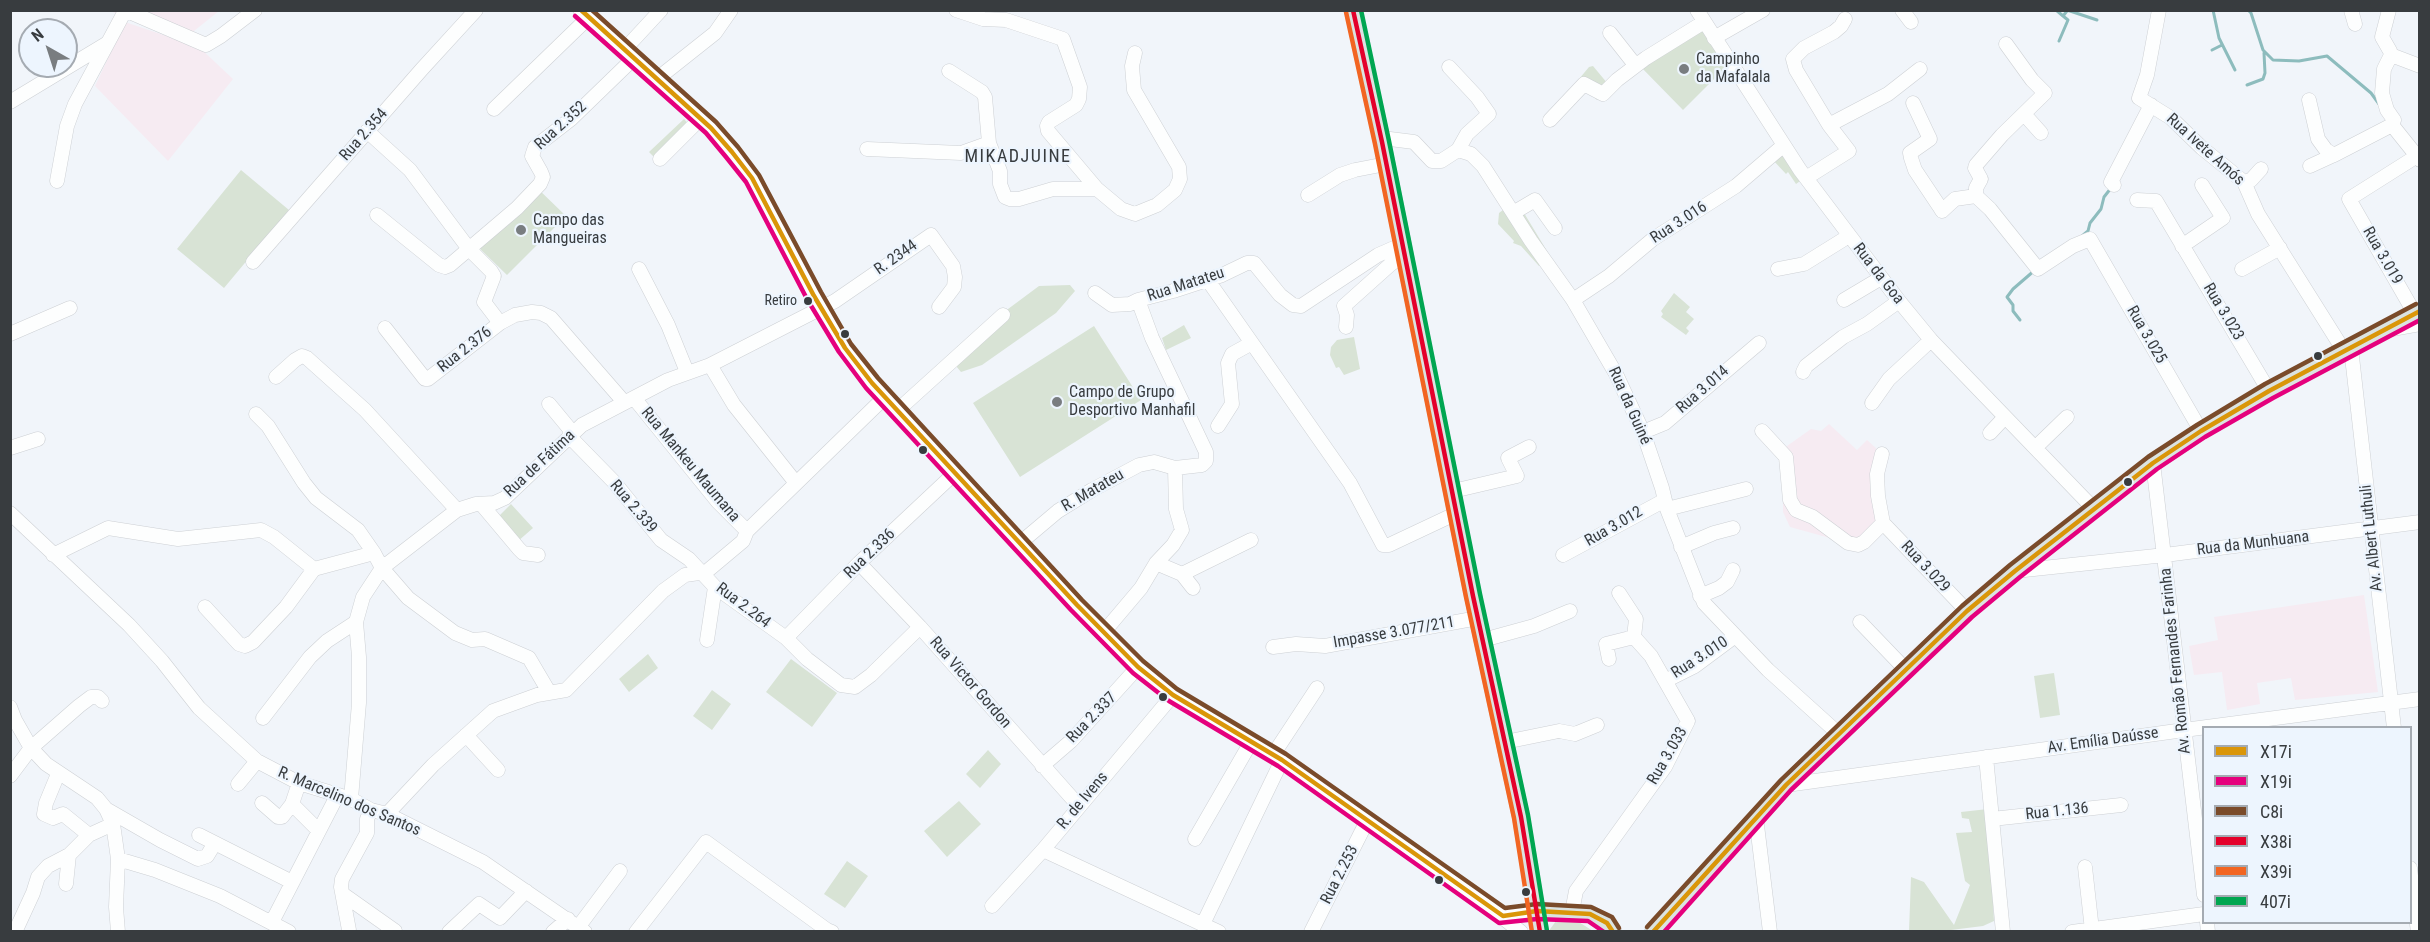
<!DOCTYPE html>
<html>
<head>
<meta charset="utf-8">
<style>
	body { margin:0 }
	#map { position:relative; width:2430px; height:942px; overflow:hidden; background:#f1f5fa; font-family:"Roboto Condensed",sans-serif }
	canvas { display:block }
	.frame { position:absolute; inset:0; border:12px solid #383c3f; pointer-events:none }
	.legend { position:absolute; left:2202px; top:726px; width:210px; height:198px; box-sizing:border-box; background:#edf5fe; border:2px solid #a5abb2; margin:0; padding:8px 10px; list-style:none; font-size:18px; color:#383c3f }
	.legend li { display:flex; align-items:center; gap:12px; height:30px }
	.legend b { width:30px; border:2px solid #a5abb2 }
	.north { position:absolute; left:18px; top:18px; width:60px; height:60px; box-sizing:border-box; background:#edf5fe; border:2px solid #a5abb2; border-radius:50%; rotate:321deg; font-size:16px; font-weight:700; line-height:24px; text-align:center; color:#383c3f }
	.north::after { content:''; display:block; margin:auto; width:21px; height:27px; background:#797d80; clip-path:polygon(50% 0,100% 100%,50% 72%,0 100%) }
</style>
</head>
<body>
<div id="map">
<canvas width="2430" height="942"></canvas>
<div class="frame"></div>
<ul class="legend">
<li><b style="height:8px;background:#da9609"></b>X17i</li>
<li><b style="height:8px;background:#e5007d"></b>X19i</li>
<li><b style="height:8px;background:#7a4b2a"></b>C8i</li>
<li><b style="height:8px;background:#e4002b"></b>X38i</li>
<li><b style="height:8px;background:#f26522"></b>X39i</li>
<li><b style="height:8px;background:#00a651"></b>407i</li>
</ul>
<div class="north">N</div>
</div>
<script>
const g = document.querySelector('canvas').getContext('2d');
g.lineJoin = 'round';
function paint(path, color) {
  g.fillStyle = color;
  g.fill(path, 'evenodd');
}
function poly(rows) {
  const path = new Path2D();
  for (const r of rows) {
    path.moveTo(r[0], r[1]);
    for (let i = 2; i < r.length; i += 2) path.lineTo(r[i], r[i + 1]);
  }
  return path;
}
function stroke(path, color, width, dash) {
  g.strokeStyle = color;
  g.lineWidth = width;
  g.lineCap = dash ? 'butt' : 'round';
  g.setLineDash(dash || []);
  g.stroke(path);
}
function label(font, color, halo, rows, align = 'center') {
  g.font = font + ' "Roboto Condensed",sans-serif';
  g.lineWidth = 4.5;
  g.setLineDash([]);
  g.textBaseline = 'middle';
  g.strokeStyle = halo;
  g.fillStyle = color;
  for (const [text, x, y, turn = 0] of rows) {
    g.save();
    g.translate(x, y);
    g.rotate((+turn || 0) * Math.PI / 180);
    g.textAlign = isNaN(turn) ? turn : align;
    if (halo) g.strokeText(text, 0, 0);
    g.fillText(text, 0, 0);
    g.restore();
  }
}
paint(poly([
	[110,11,219,11,184,39],
	[125,22,199,47,233,79,168,161,95,86],
	[1829,424,1857,450,1867,440,1877,449,1875,461,1882,520,1855,545,1790,527,1783,512,1783,485,1780,451,1811,429,1821,431],
	[2364,595,2378,692,2295,700,2291,678,2257,683,2260,704,2227,710,2222,672,2194,675,2189,646,2218,640,2214,617]
]), '#f6ebf2');
paint(poly([
	[1699,23,1727,66,1683,110,1637,63,1659,43,1684,26,1686,28],
	[1593,66,1608,84,1597,100,1586,89,1564,97,1589,67],
	[684,119,695,132,662,165,649,152],
	[1783,150,1803,179,1796,184,1788,172,1786,174,1772,159],
	[241,170,289,210,224,288,177,249],
	[534,185,566,216,507,275,476,245],
	[1511,204,1521,208,1550,256,1539,266,1521,246,1513,243,1514,241,1498,224,1499,213],
	[1070,285,1075,291,1056,313,982,365,961,372,951,360,965,341,1039,286],
	[1674,293,1690,307,1686,312,1694,319,1686,328,1689,331,1686,335,1661,317,1663,314,1661,311],
	[1184,325,1191,338,1166,350,1162,338],
	[1094,326,1141,400,1020,477,973,403],
	[1354,337,1360,369,1344,375,1339,367,1336,368,1330,355,1331,347,1337,340],
	[511,504,533,528,517,542,496,519],
	[648,654,658,668,629,692,619,679],
	[791,659,837,693,812,727,766,692],
	[2054,673,2060,715,2040,718,2034,676],
	[712,690,731,704,712,730,693,716],
	[988,750,1001,764,980,788,966,774],
	[959,801,981,824,947,857,924,831],
	[1988,809,1994,921,1983,926,1943,931,1909,932,1911,877,1924,882,1954,925,1970,885,1965,881,1956,833,1972,832,1969,819,1962,818,1961,812],
	[847,861,868,876,845,908,824,894],
	[1571,917,1593,931,1548,932,1556,921]
]), '#d8e3d5');
stroke(poly([
	[2056,10,2063,16,2067,11],
	[2067,10,2097,20],
	[2213,10,2219,38,2235,70],
	[2248,10,2251,13,2263,50,2273,60,2299,61,2327,56,2371,93,2379,104],
	[2059,41,2068,20,2063,16],
	[2212,50,2222,45],
	[2247,85,2263,79,2265,73,2264,53],
	[2082,236,2088,231,2090,223,2101,209,2104,197,2111,188],
	[2020,320,2013,311,2013,305,2007,297,2013,289,2035,270]
]), '#8dbcbd', 3);
const minor = poly([
	[125,10,206,45,221,36,255,10],
	[580,10,711,128,732,152,752,178,814,296,845,348,872,383,1103,633,1138,667,1173,695,1282,760,1465,888,1521,932],
	[956,10,983,19,1006,20,1063,39,1080,87,1079,99,1076,105,1049,122,1047,126,1048,131,1097,189],
	[1697,10,1800,170,1899,301,1931,340,2094,509],
	[1902,10,1911,22],
	[2159,10,2147,75,2139,98,2171,118,2202,148,2244,182,2258,214,2344,351],
	[2351,10,2355,24],
	[2389,10,2382,37,2390,51,2391,55,2384,69,2382,93,2387,110,2394,120,2392,125,2420,160],
	[1610,33,1632,61,1638,64],
	[1714,38,1763,10],
	[624,50,661,10],
	[2391,55,2420,66],
	[1449,67,1477,97,1489,114,1467,134,1458,150],
	[949,71,982,92,985,97,989,143,1000,171,1000,184,1005,197,1010,199,1019,199,1053,189,1097,189,1121,209,1135,214,1157,205,1175,190,1180,179,1179,167,1134,90,1132,66,1135,53],
	[657,79,715,33,731,10],
	[2309,100,2318,139,2326,150,2334,155,2392,125],
	[10,102,106,44],
	[1913,103,1930,139,1910,153,1911,158,1915,170,1939,206,1942,211,1955,199,1976,196],
	[494,109,588,18],
	[2024,114,2041,133],
	[1550,120,1584,84,1603,94,1617,80,1646,58,1704,22],
	[1829,125,1888,94,1920,69],
	[367,131,410,170,469,249,491,271,494,276,484,302,500,323],
	[1382,142,1390,139,1414,142,1432,161,1441,161,1458,150,1471,154,1483,166,1531,241,1573,300,1616,374,1643,432,1662,488,1667,509,1704,603,1768,670,1840,735],
	[867,149,961,153,989,143],
	[660,159,701,118],
	[2310,166,2334,155],
	[1806,178,1849,151,1829,125,1796,70,1793,59,1804,48,1834,32,1841,26,1845,19],
	[57,181,67,126,75,104,125,11],
	[2244,182,2251,180,2261,169],
	[2114,185,2111,182,2151,105],
	[1308,195,1340,175,1355,170,1386,164],
	[1976,196,1990,209,2038,269,2073,246,2090,239,2201,431],
	[1976,196,1976,188,1981,179,1975,168,1976,165,2002,135,2045,93,2032,80,2006,44],
	[2137,200,2156,201,2269,391],
	[1513,213,1535,200,1555,228],
	[377,215,439,265,445,267,450,265,517,208,540,184,543,177,541,172,532,156,535,147,571,119,633,59],
	[2182,246,2223,218,2202,185],
	[253,262,422,69,476,10],
	[639,269,668,325,687,372],
	[1778,269,1804,264,1849,236],
	[2242,269,2280,248],
	[1207,279,1350,483,1383,545,1389,545,1457,513],
	[1095,293,1112,305,1130,304,1138,300],
	[1573,300,1609,276,1653,239,1736,186,1784,145],
	[1844,300,1881,278],
	[2415,314,2349,199,2417,156],
	[1346,327,1347,315,1344,306,1392,263,1406,258],
	[385,328,425,379,428,379,500,323,515,315,532,312,541,313,551,318,624,402],
	[2392,329,2420,324],
	[10,334,70,308],
	[2351,348,2394,728],
	[710,365,734,405,796,483],
	[1803,372,1806,366,1843,337,1867,324,1899,301],
	[276,377,295,360,302,356,307,358,365,410,457,510],
	[634,398,718,502,747,531],
	[1872,403,1889,379,1931,340],
	[549,404,573,433],
	[898,410,1003,315],
	[256,414,268,426,304,483,316,498,358,530,374,553,382,568,408,598,455,633,472,640,485,639,529,658,549,692],
	[1218,426,1232,404,1228,363,1232,354,1252,343],
	[1762,431,1786,457,1790,500,1796,510,1813,517,1848,543,1858,545,1864,542,1883,523],
	[1643,432,1665,423,1759,343],
	[1990,433,2005,417],
	[569,436,614,482,661,540,689,559,715,587,786,638,807,659,841,685,855,687,871,675,920,627],
	[2036,447,2067,417],
	[10,448,38,439],
	[1882,454,1877,474,1878,496,1883,523,1967,611],
	[2153,463,2204,895],
	[1453,491,1517,476,1508,458,1529,447],
	[482,505,519,549,523,553,538,555],
	[1667,509,1746,489],
	[10,513,129,625,162,661,199,708,257,761,299,783,351,799,371,810,387,814,483,862,585,932],
	[1020,543,1058,511,1092,490,1139,465,1154,462,1175,468,1202,465,1206,461,1206,452,1152,338,1138,300,1173,291,1222,275,1247,263,1254,263,1280,295,1293,305,1301,306,1378,255,1403,244],
	[1681,547,1714,533,1733,528],
	[53,555,108,528,178,539,261,530,274,537,314,569],
	[1563,555,1665,500],
	[859,563,920,627,1079,806],
	[1156,563,1182,574,1193,588],
	[314,569,374,553],
	[2015,571,2165,555,2420,522],
	[1182,574,1251,540],
	[1619,593,1636,619,1634,637],
	[1700,596,1719,588,1727,582,1733,570],
	[205,607,239,644,245,646,253,642,286,607,314,569],
	[1860,622,1906,670],
	[1103,633,1141,588,1156,563,1173,545,1182,530,1176,509,1175,468],
	[786,638,859,563,956,472],
	[707,640,715,587],
	[1483,640,1534,626,1570,611],
	[1273,647,1296,644,1325,646,1478,618],
	[1667,680,1695,666,1734,637],
	[10,707,15,720,31,748,46,764,97,798,106,809,113,824,118,859,116,907,118,932],
	[263,718,310,657,327,641,356,622],
	[466,735,498,770],
	[1505,742,1559,731,1575,734,1597,725],
	[1273,755,1317,688],
	[1986,757,2003,932],
	[1042,766,1071,741,1138,667],
	[58,774,46,803,44,814,53,818,63,814,89,835],
	[10,776,31,748,79,706,91,697,98,697,102,701],
	[238,784,257,761],
	[1786,785,2184,730,2420,699],
	[351,799,359,703,359,657,356,622,363,597,382,568,457,510,476,504,494,503,505,498,582,425,668,380,710,365,835,301,931,235,953,266,955,277,954,287,939,307],
	[262,803,278,817,282,817,292,804,299,783],
	[292,804,319,831],
	[106,809,160,840,198,859,207,856,215,843],
	[387,814,433,765,493,711,537,695,566,690,663,591,685,575,706,572,743,541,747,531,885,397],
	[1756,817,1770,932],
	[1992,819,2121,805],
	[199,835,292,882],
	[1195,839,1251,742],
	[1043,850,1219,932],
	[118,859,155,870,220,896,289,932],
	[2085,867,2092,930],
	[2410,868,2418,932],
	[66,884,69,855],
	[344,895,395,931],
	[992,906,1043,850,1173,695],
	[1572,912,1576,891,1665,767,1688,721,1651,656,1634,637,1606,644,1609,659],
	[1503,916,1537,911],
	[272,922,337,796],
	[2207,922,2208,932],
	[1203,924,1282,760],
	[579,926,620,871],
	[349,930,341,887,342,879,367,833,367,819,371,810],
	[15,932,33,893,38,877,48,866,69,855,89,835,113,824],
	[449,932,479,904,500,918,526,891],
	[553,932,568,919],
	[636,932,706,842,827,930,832,932],
	[1311,932,1368,819],
	[2072,932,2204,914]
]);
const major = poly([
	[1353,10,1382,142,1473,596,1521,817,1540,932],
	[1537,911,1590,914,1607,923,1613,932],
	[1653,932,1786,785,1967,611,2015,571,2153,463,2201,431,2269,391,2420,311]
]);
stroke(minor, '#cdd0d4', 15);
stroke(major, '#cfd0d3', 18);
stroke(minor, '#fdfefe', 14);
stroke(major, '#dbe3e1', 16);
stroke(poly([
	[581,10,711,128,732,152,752,178,814,296,845,348,872,383,1077,605,1138,667,1173,695,1282,760,1503,916,1537,911,1590,914,1607,923,1613,932],
	[1653,932,1786,785,1967,611,2015,571,2153,463,2201,431,2269,391,2420,311]
]), '#da9609', 4.5);
stroke(poly([
	[575,16,706,133,726,157,746,182,807,299,839,352,866,388,1071,610,1133,673,1169,701,1278,766,1499,923,1537,919,1588,921,1604,932],
	[1664,932,1791,790,1972,617,2020,577,2157,469,2205,437,2273,398,2420,320]
]), '#e5007d', 4.5);
stroke(poly([
	[592,10,716,122,738,147,759,175,821,292,851,344,878,378,1082,600,1143,661,1177,689,1286,754,1505,908,1537,904,1591,907,1612,917,1619,928],
	[1647,927,1781,780,1962,606,2010,565,2148,457,2197,425,2265,384,2416,304]
]), '#7a4b2a', 4.5);
stroke(poly([
	[1353,10,1382,142,1473,596,1521,817,1540,932]
]), '#e4002b', 4.5);
stroke(poly([
	[1346,12,1375,144,1466,597,1514,818,1532,932]
]), '#f26522', 4.5);
stroke(poly([
	[1361,10,1389,141,1480,594,1528,815,1547,931]
]), '#00a651', 4.5);
for (const [x, y, r, color] of [
	[1684,69,6,"#797d80"],
	[521,230,6,"#797d80"],
	[808,301,5,"#383c3f"],
	[845,334,5,"#383c3f"],
	[2318,356,5,"#383c3f"],
	[1057,402,6,"#797d80"],
	[923,450,5,"#383c3f"],
	[2128,482,5,"#383c3f"],
	[1163,697,5,"#383c3f"],
	[1439,880,5,"#383c3f"],
	[1526,892,5,"#383c3f"]
]) {
  const dot = new Path2D();
  dot.arc(x, y, r, 0, 2 * Math.PI);
  g.fillStyle = color;
  g.fill(dot);
  stroke(dot, '#edf5fe', 2);
}
label('14px', '#383c3f', '#edf5fe', [
	["Retiro",797,301]
], 'right');
label('16px', '#383c3f', '#edf5fe', [
	["Campinho",1696,60],
	["da Mafalala",1696,78],
	["Campo das",533,221],
	["Mangueiras",533,239],
	["Campo de Grupo",1069,393],
	["Desportivo Manhafil",1069,411]
], 'left');
label('16px', '#383c3f', '#edf5fe', [
	["Rua 2.352",561,126,-42],
	["Rua 2.354",364,135,-49],
	["Rua Ivete Amós",2205,150,42],
	["Rua 3.016",1679,223,-33],
	["Rua 3.019",2382,256,60],
	["R. 2344",896,258,-35],
	["Rua da Goa",1878,274,52],
	["Rua Matateu",1186,285,-18],
	["Rua 3.023",2223,312,59],
	["Rua 3.025",2146,335,60],
	["Rua 2.376",465,350,-38],
	["Rua 3.014",1703,390,-41],
	["Rua da Guiné",1629,406,66],
	["Rua de Fátima",540,464,-43],
	["Rua Mankeu Maumana",690,465,50],
	["R. Matateu",1093,491,-30],
	["Rua 2.339",633,507,50],
	["Rua 3.012",1614,527,-30],
	["Av. Albert Luthuli",2372,538,-96],
	["Rua da Munhuana",2253,544,-7],
	["Rua 2.336",870,554,-44],
	["Rua 3.029",1925,567,47],
	["Rua 2.264",743,606,37],
	["Impasse 3.077/211",1394,633,-10],
	["Rua 3.010",1700,658,-33],
	["Av. Romão Fernandes Farinha",2176,661,-96],
	["Rua Victor Gordon",970,683,49],
	["Rua 2.337",1092,718,-46],
	["Av. Emília Daússe",2103,741,-8],
	["Rua 3.033",1668,756,-60],
	["R. de Ivens",1083,801,-50],
	["R. Marcelino dos Santos",349,802,23],
	["Rua 1.136",2057,812,-6],
	["Rua 2.253",1340,875,-63]
]);
g.letterSpacing = '1.5px';
label('18px', '#383c3f', '#edf5fe', [
	["MIKADJUINE",1018,157]
]);
g.letterSpacing = '0px';
</script>
</body>
</html>
